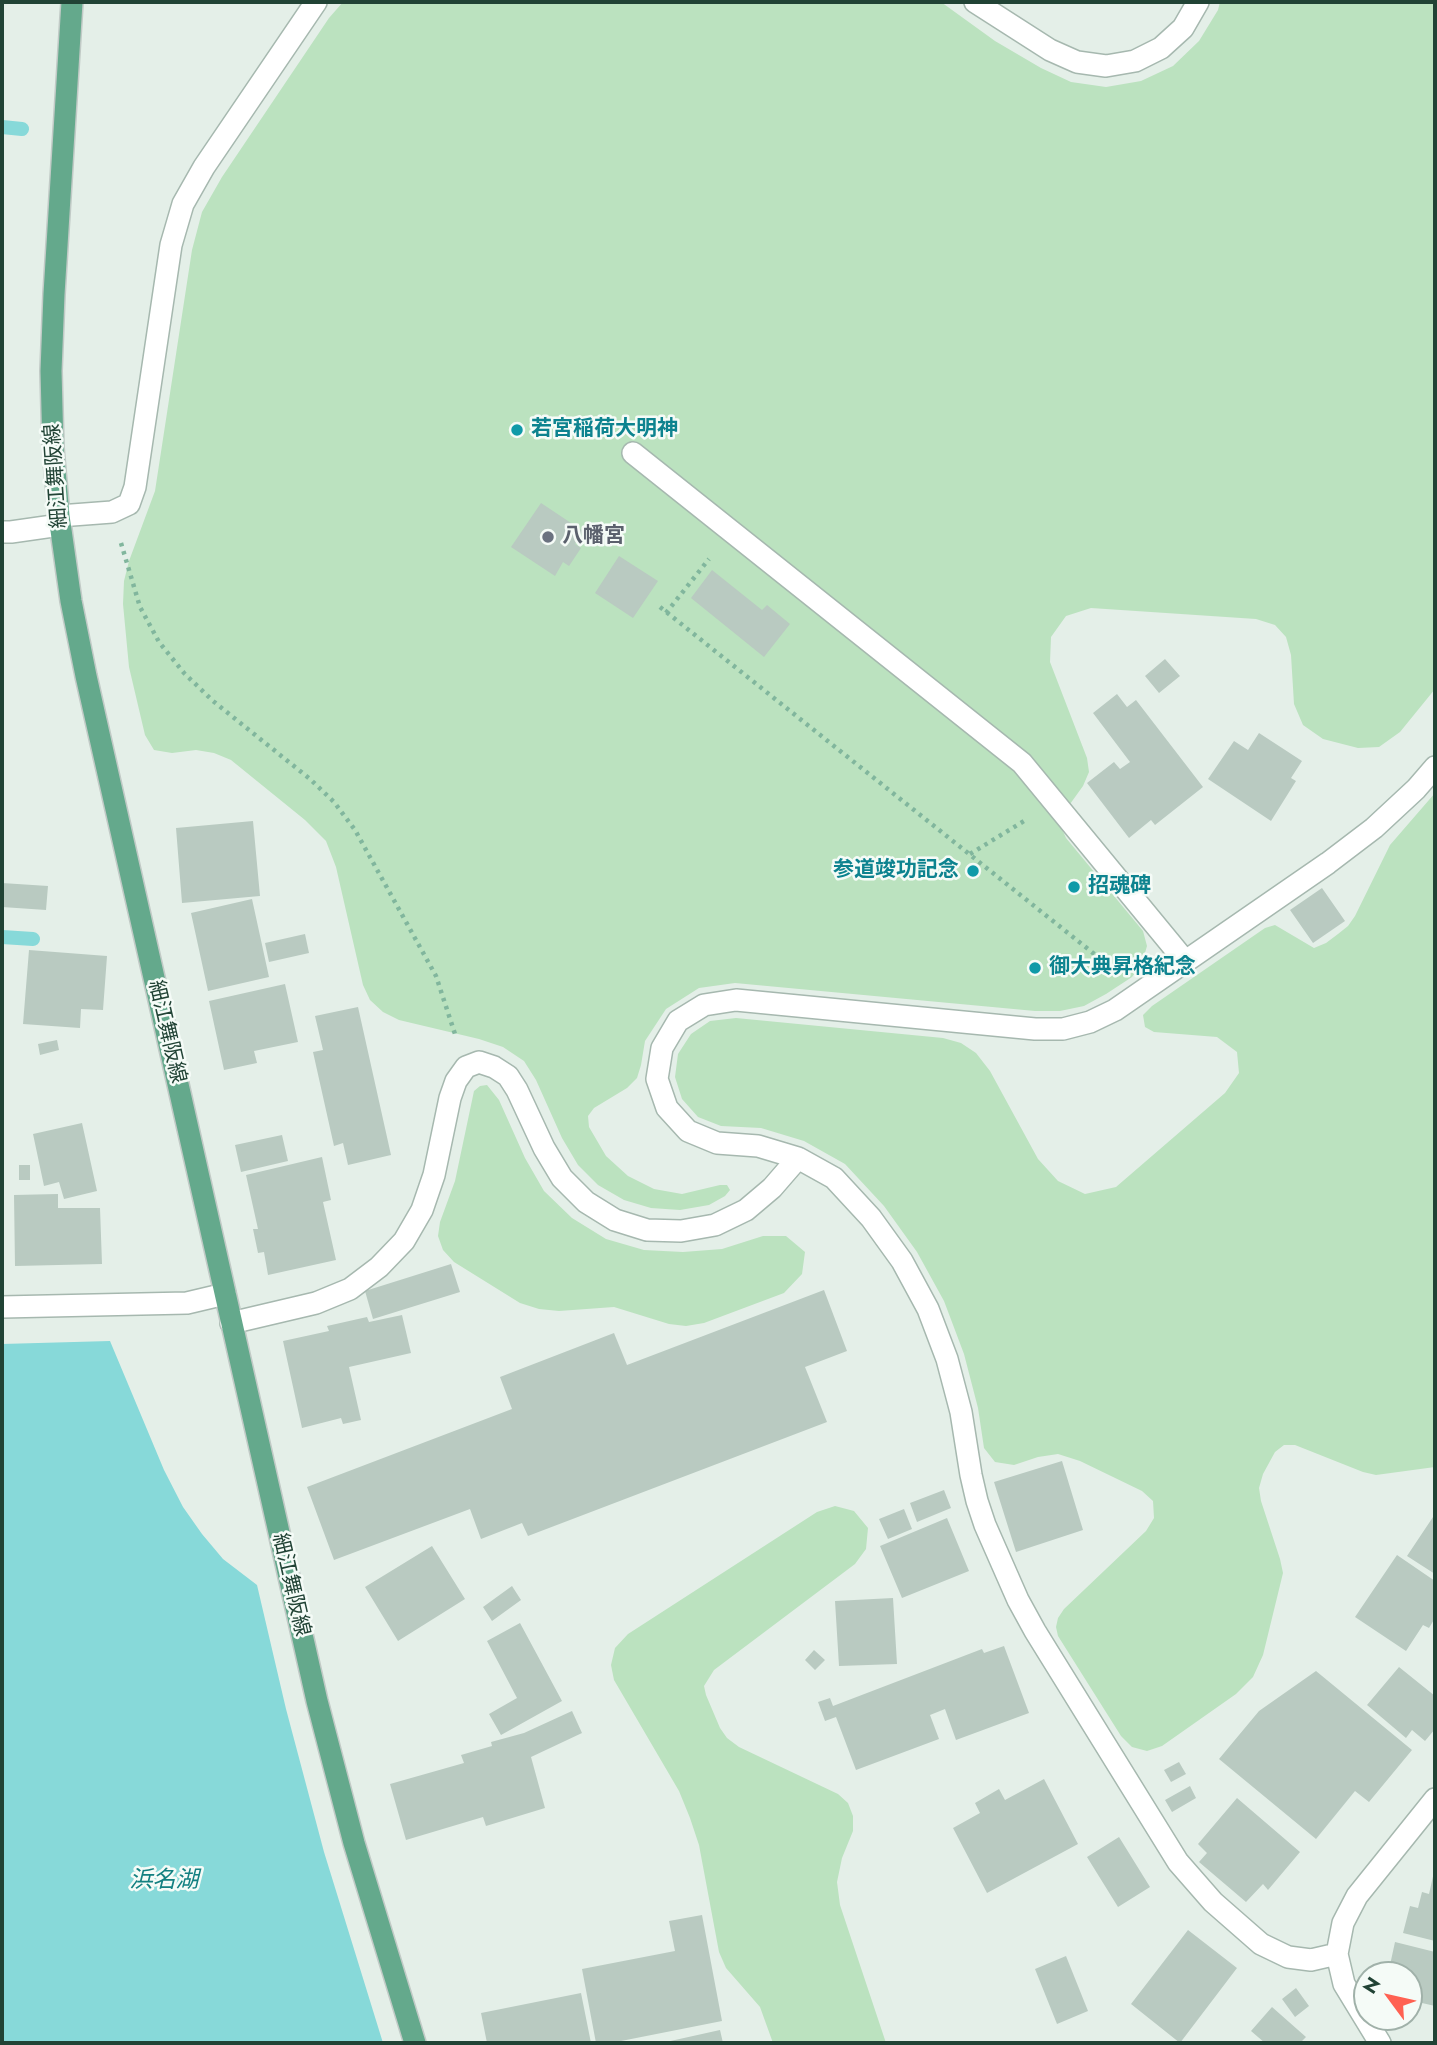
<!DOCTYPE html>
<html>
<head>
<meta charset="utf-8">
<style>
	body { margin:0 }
	#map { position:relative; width:1437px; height:2045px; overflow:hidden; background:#e4efe8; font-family:Jost,sans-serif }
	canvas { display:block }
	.frame { position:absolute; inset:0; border:4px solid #214335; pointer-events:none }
	.north { position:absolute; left:1353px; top:1961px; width:70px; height:70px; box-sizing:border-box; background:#f5fbf7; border:2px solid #a0b1a9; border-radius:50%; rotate:303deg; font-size:19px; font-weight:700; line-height:28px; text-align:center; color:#214335 }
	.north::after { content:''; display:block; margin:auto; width:24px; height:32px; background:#ff6152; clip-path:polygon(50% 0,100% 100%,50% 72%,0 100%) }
</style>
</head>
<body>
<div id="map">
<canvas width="1437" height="2045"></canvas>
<div class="frame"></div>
<div class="north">N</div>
</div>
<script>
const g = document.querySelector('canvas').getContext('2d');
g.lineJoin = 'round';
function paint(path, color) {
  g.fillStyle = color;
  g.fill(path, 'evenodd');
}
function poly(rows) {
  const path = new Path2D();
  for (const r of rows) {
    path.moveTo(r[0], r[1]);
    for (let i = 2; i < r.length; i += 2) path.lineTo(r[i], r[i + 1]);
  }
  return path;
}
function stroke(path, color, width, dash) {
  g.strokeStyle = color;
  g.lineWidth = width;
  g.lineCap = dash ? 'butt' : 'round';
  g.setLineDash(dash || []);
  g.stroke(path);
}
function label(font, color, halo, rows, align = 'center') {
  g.font = font + ' Jost,"Noto Sans JP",sans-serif';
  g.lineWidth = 5;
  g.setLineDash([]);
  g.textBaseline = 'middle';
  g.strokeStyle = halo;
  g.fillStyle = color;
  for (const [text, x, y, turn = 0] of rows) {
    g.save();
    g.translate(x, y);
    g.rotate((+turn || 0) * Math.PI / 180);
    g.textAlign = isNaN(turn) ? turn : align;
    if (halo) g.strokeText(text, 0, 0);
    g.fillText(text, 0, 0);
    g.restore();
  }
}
paint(poly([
	[343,2,941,2,995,41,1041,68,1071,82,1106,87,1141,81,1173,66,1199,41,1218,10,1220,2,1435,2,1435,689,1400,732,1379,747,1358,748,1323,739,1303,725,1294,704,1291,655,1286,637,1275,625,1256,619,1091,608,1066,616,1051,637,1050,662,1087,758,1089,772,1083,786,1065,811,1062,820,1062,829,1066,838,1143,931,1147,946,1142,963,1132,977,1106,994,1084,1006,1060,1011,1035,1011,735,983,699,988,666,1009,645,1041,641,1065,637,1078,627,1088,594,1108,588,1116,589,1127,606,1156,628,1176,654,1189,682,1194,720,1185,727,1185,730,1190,725,1196,709,1205,680,1210,651,1208,624,1200,598,1185,578,1165,562,1138,536,1080,524,1061,503,1047,479,1039,399,1020,383,1012,370,1000,363,985,336,867,326,841,305,820,231,760,214,753,196,750,172,753,154,750,145,735,129,667,123,604,124,581,129,561,155,491,192,250,202,212,222,177,329,18],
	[1435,793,1435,1467,1376,1475,1363,1472,1295,1445,1284,1445,1275,1452,1263,1474,1259,1488,1261,1501,1280,1559,1283,1573,1263,1655,1253,1677,1236,1694,1162,1746,1147,1751,1132,1747,1121,1736,1058,1636,1056,1627,1058,1618,1064,1609,1146,1531,1154,1518,1153,1501,1142,1491,1080,1461,1058,1454,1038,1457,1014,1465,995,1462,984,1448,978,1408,964,1354,944,1301,917,1252,884,1206,845,1164,804,1141,761,1128,721,1126,698,1117,682,1099,675,1077,678,1054,691,1034,710,1021,736,1018,943,1038,961,1043,976,1053,990,1071,1038,1159,1058,1181,1085,1194,1116,1187,1225,1093,1239,1073,1237,1052,1217,1037,1154,1032,1145,1027,1143,1015,1152,1006,1265,928,1275,925,1314,948,1326,943,1338,934,1348,926,1355,916,1390,845],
	[487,1085,499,1100,525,1158,544,1191,572,1218,606,1239,644,1250,683,1252,722,1249,763,1236,786,1236,805,1252,802,1274,784,1293,704,1323,686,1326,669,1324,614,1307,559,1311,539,1309,520,1303,454,1262,443,1250,438,1236,440,1222,455,1181,474,1091,480,1086],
	[835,1506,854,1511,868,1528,866,1549,855,1564,714,1670,704,1686,706,1695,720,1728,727,1738,739,1747,838,1794,848,1803,853,1816,853,1831,842,1858,837,1882,840,1905,886,2043,773,2043,760,2007,726,1968,719,1952,699,1845,690,1818,679,1791,614,1680,611,1665,615,1648,628,1634,817,1512]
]), '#bbe2bf');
paint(poly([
	[110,1341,164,1470,183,1507,202,1534,223,1559,257,1585,286,1709,324,1852,383,2043,2,2043,2,1344]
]), '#87d9d9');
stroke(poly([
	[2,127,22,129],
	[2,937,33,939]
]), '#87d9d9', 14);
paint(poly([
	[516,421,525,427,518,438,509,432],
	[541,503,583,531,575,544,581,548,569,566,563,562,555,576,511,547],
	[619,556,658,581,633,618,595,593],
	[712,570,762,610,767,605,790,624,764,657,691,598],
	[1165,659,1180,676,1159,693,1145,676],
	[1117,694,1127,707,1136,700,1203,787,1155,825,1151,820,1129,838,1087,783,1114,762,1120,769,1130,762,1093,713],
	[1259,733,1302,761,1291,778,1296,781,1271,821,1208,779,1234,741,1248,750],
	[253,821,260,896,182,903,176,828],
	[2,883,48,886,46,910,2,907],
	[1322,888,1345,921,1313,943,1290,910],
	[252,899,269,977,208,991,191,913],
	[305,934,309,953,269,962,265,943],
	[29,950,107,956,103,1010,81,1009,80,1028,23,1024],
	[285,984,298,1042,254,1051,257,1063,224,1070,209,1001],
	[358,1007,391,1155,348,1165,343,1143,334,1146,313,1052,323,1050,315,1016],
	[57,1040,59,1050,40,1055,38,1044],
	[82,1123,97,1191,64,1199,59,1182,44,1186,33,1134],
	[282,1135,288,1161,241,1172,235,1145],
	[322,1157,331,1200,323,1202,336,1260,268,1275,264,1252,258,1253,253,1229,258,1229,246,1175],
	[19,1165,30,1165,30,1180,19,1180],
	[58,1194,58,1208,100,1208,102,1264,15,1266,14,1195],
	[451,1264,460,1292,373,1319,365,1291],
	[824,1290,847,1351,805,1367,827,1422,528,1536,522,1523,481,1539,470,1509,334,1560,307,1487,512,1409,500,1377,614,1333,627,1365],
	[402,1315,411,1353,349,1367,361,1420,343,1424,341,1418,302,1428,283,1341,329,1331,327,1326,367,1317,369,1322],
	[1062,1461,1083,1530,1016,1552,994,1482],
	[944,1490,951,1508,917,1522,910,1503],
	[904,1509,912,1529,888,1539,879,1519],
	[1435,1514,1435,1574,1407,1556],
	[947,1518,969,1571,902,1598,880,1546],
	[432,1546,465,1599,398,1641,365,1587],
	[1397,1555,1435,1581,1435,1618,1429,1628,1423,1625,1406,1651,1355,1617],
	[512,1586,521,1600,492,1621,483,1607],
	[893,1598,897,1664,839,1666,835,1601],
	[520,1623,562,1701,501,1735,489,1714,517,1698,487,1641],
	[1004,1646,1029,1713,956,1740,945,1709,930,1715,939,1739,856,1770,836,1717,825,1721,818,1702,830,1698,833,1706,982,1649,984,1653],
	[814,1650,825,1660,815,1670,805,1660],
	[1399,1667,1435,1696,1435,1729,1425,1741,1412,1730,1406,1738,1367,1705],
	[1316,1671,1412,1750,1369,1802,1355,1791,1316,1839,1219,1759,1259,1711],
	[572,1711,582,1733,531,1757,545,1808,486,1826,483,1817,406,1840,390,1784,464,1763,461,1755,492,1746,491,1742,524,1733],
	[1179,1762,1186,1774,1171,1782,1164,1770],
	[1044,1779,1078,1844,987,1893,953,1828,980,1813,975,1803,999,1789,1005,1800],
	[1190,1786,1196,1798,1172,1812,1165,1800],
	[1237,1798,1300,1852,1268,1890,1263,1884,1246,1902,1199,1862,1207,1853,1198,1844],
	[1119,1837,1150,1887,1118,1907,1087,1857],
	[1434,1872,1435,1872,1435,1941,1403,1933,1410,1906,1418,1908,1422,1892,1429,1894],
	[702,1915,722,2021,611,2043,596,2043,582,1969,675,1951,669,1921],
	[1188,1930,1237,1968,1180,2043,1131,2004],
	[1395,1942,1435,1952,1435,2006,1409,2000,1409,1975,1399,1975,1401,1968,1390,1965],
	[1066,1956,1088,2011,1057,2024,1035,1969],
	[1296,1988,1309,2006,1295,2017,1282,1999],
	[581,1993,591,2043,487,2043,481,2013],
	[1272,2007,1306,2037,1300,2043,1265,2043,1251,2031],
	[720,2030,723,2043,666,2043,666,2042]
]), '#b9cac1');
const minor = poly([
	[975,2,1050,50,1077,62,1106,66,1135,61,1161,48,1183,28,1198,2],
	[633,453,1022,763,1185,961],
	[59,516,112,512,129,504,135,487,171,245,183,204,204,167,316,2],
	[2,532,11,532,60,525],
	[2,1307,187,1303,225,1294],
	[231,1323,316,1303,350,1289,379,1267,404,1241,422,1210,434,1175,450,1098,456,1081,466,1067,479,1062,494,1067,508,1076,517,1090,544,1148,562,1178,586,1202,615,1220,647,1230,681,1231,715,1225,746,1210,772,1188,798,1158],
	[1337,1954,1311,1960,1288,1957,1261,1944,1213,1902,1178,1862,1035,1631,1018,1600,985,1525,977,1501,971,1475,961,1412,947,1359,928,1309,902,1261,871,1218,834,1178,798,1158,758,1146,717,1143,688,1131,667,1108,657,1079,662,1048,678,1021,704,1005,736,1000,1035,1029,1063,1029,1090,1022,1115,1010,1328,863,1374,828,1416,789,1435,767],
	[1380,2043,1344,1984,1337,1954,1343,1923,1357,1896,1435,1799]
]);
const major = poly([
	[72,2,54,294,51,371,53,448,59,516,71,601,86,676,317,1701,354,1843,415,2043]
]);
stroke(minor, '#a6b8af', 24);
stroke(major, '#c1cac6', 24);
stroke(poly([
	[121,543,140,607,159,642,184,673,213,701,310,779,334,802,355,830,436,976,455,1034],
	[660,607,1113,969],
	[666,613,709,559],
	[970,854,1024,821]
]), '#81b69d', 4.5, [3.5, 5]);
stroke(minor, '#fff', 21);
stroke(major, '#64a98c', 21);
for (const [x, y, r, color] of [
	[517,430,7,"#0f9aa8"],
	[548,537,7,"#6b7280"],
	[973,871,7,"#0f9aa8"],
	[1074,887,7,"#0f9aa8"],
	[1035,968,7,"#0f9aa8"]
]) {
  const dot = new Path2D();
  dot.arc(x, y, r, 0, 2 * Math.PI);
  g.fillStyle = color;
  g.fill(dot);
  stroke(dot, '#f5fbf7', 2.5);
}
label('bold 21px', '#0d838f', '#f5fbf7', [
	["若宮稲荷大明神",531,430],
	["参道竣功記念",959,871,"right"],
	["招魂碑",1088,887],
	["御大典昇格紀念",1049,968]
], 'left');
label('21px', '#214335', '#f5fbf7', [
	["細江舞阪線",57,476,-94],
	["細江舞阪線",166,1032,77],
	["細江舞阪線",290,1585,77]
]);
label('bold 21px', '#5b616d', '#f5fbf7', [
	["八幡宮",562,537]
], 'left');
label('italic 23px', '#138081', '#f5fbf7', [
	["浜名湖",164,1881]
]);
</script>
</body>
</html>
